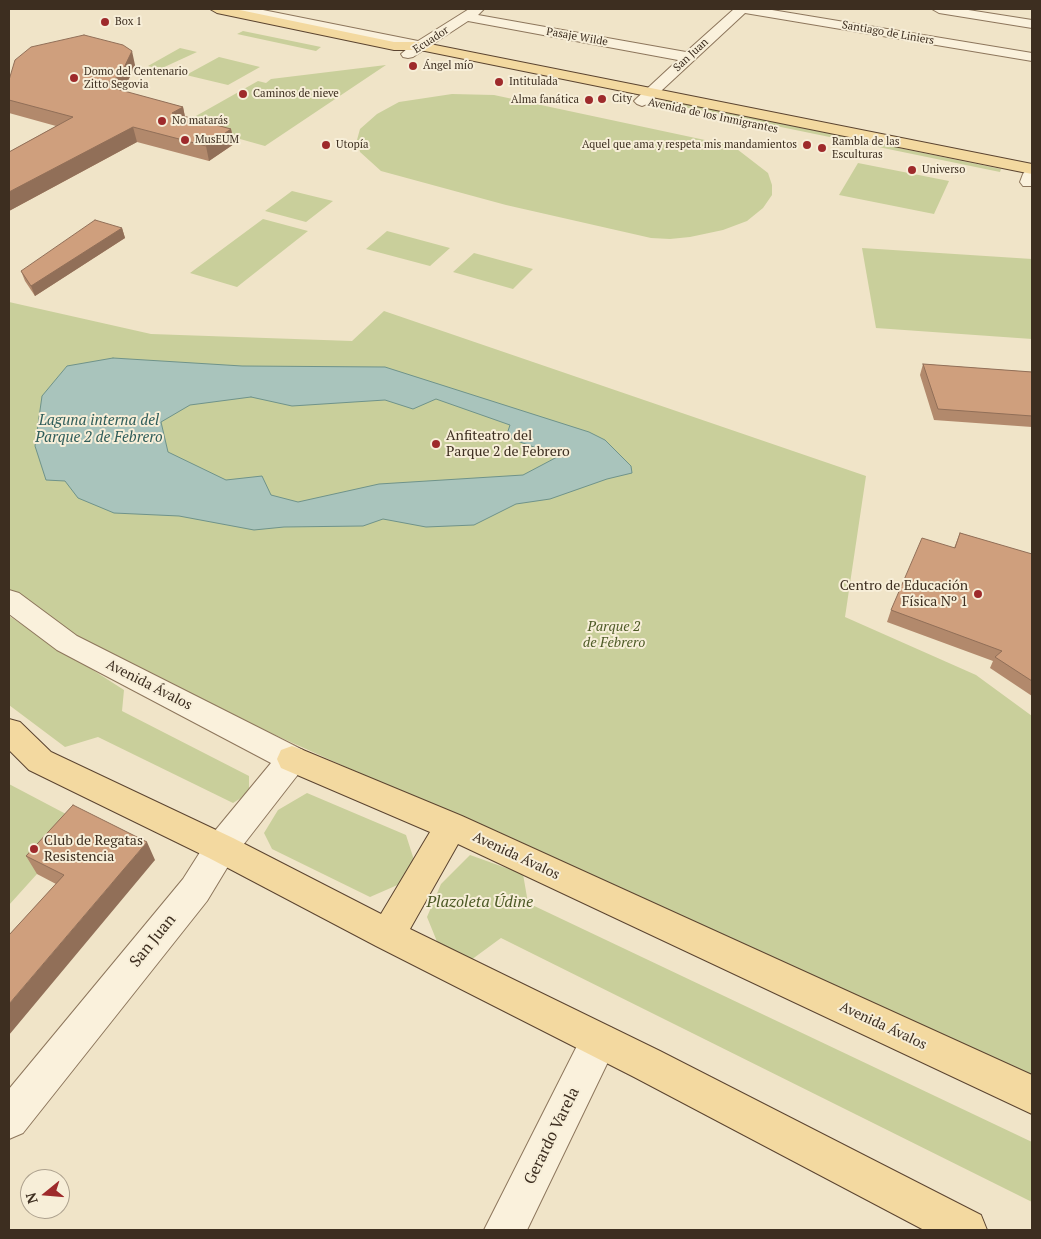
<!DOCTYPE html>
<html>
<head>
<meta charset="utf-8">
<style>
	body { margin:0 }
	#map { position:relative; width:1041px; height:1239px; overflow:hidden; background:#f0e4c8; font-family:"PT Serif",serif }
	canvas { display:block }
	.frame { position:absolute; inset:0; border:10px solid #3d2e20; pointer-events:none }
	.north { position:absolute; left:20px; top:1169px; width:50px; height:50px; box-sizing:border-box; background:#f7eed8; border:1px solid #ada18e; border-radius:50%; rotate:253deg; font-size:14px; font-weight:700; line-height:20px; text-align:center; color:#3d2e20 }
	.north::after { content:''; display:block; margin:auto; width:18px; height:22px; background:#9e2a2b; clip-path:polygon(50% 0,100% 100%,50% 72%,0 100%) }
</style>
</head>
<body>
<div id="map">
<canvas width="1041" height="1239"></canvas>
<div class="frame"></div>
<div class="north">N</div>
</div>
<script>
const g = document.querySelector('canvas').getContext('2d');
g.lineJoin = 'round';
function paint(path, color) {
  g.fillStyle = color;
  g.fill(path, 'evenodd');
}
function poly(rows) {
  const path = new Path2D();
  for (const r of rows) {
    path.moveTo(r[0], r[1]);
    for (let i = 2; i < r.length; i += 2) path.lineTo(r[i], r[i + 1]);
  }
  return path;
}
function stroke(path, color, width, dash) {
  g.strokeStyle = color;
  g.lineWidth = width;
  g.lineCap = dash ? 'butt' : 'round';
  g.setLineDash(dash || []);
  g.stroke(path);
}
function label(font, color, halo, rows, align = 'center') {
  g.font = font + ' "PT Serif",serif';
  g.lineWidth = 4;
  g.setLineDash([]);
  g.textBaseline = 'middle';
  g.strokeStyle = halo;
  g.fillStyle = color;
  for (const [text, x, y, turn = 0] of rows) {
    g.save();
    g.translate(x, y);
    g.rotate((+turn || 0) * Math.PI / 180);
    g.textAlign = isNaN(turn) ? turn : align;
    if (halo) g.strokeText(text, 0, 0);
    g.fillText(text, 0, 0);
    g.restore();
  }
}
paint(poly([
	[243,31,321,47,316,51,237,34],
	[180,48,197,52,160,69,148,66],
	[219,57,260,67,228,85,186,75],
	[386,65,265,146,215,132,180,125,258,81,266,83,271,79],
	[452,94,494,95,733,146,768,173,772,185,772,195,763,208,747,221,723,230,690,237,670,239,651,238,506,205,381,171,360,152,357,140,360,129,377,114,399,102],
	[667,100,1001,169,1000,172,664,103],
	[858,163,949,181,934,214,839,195],
	[292,191,333,201,306,222,265,211],
	[263,219,308,231,237,287,190,273],
	[387,231,450,248,430,266,366,249],
	[862,248,1032,259,1032,339,876,328],
	[474,253,533,269,513,289,453,272],
	[9,302,151,334,352,341,384,311,866,476,845,617,976,675,1032,716,1032,1085,410,796,76,645,9,590],
	[9,616,124,690,122,711,249,776,249,793,233,803,98,737,65,747,9,705],
	[9,784,83,823,9,905],
	[307,793,406,835,414,860,402,883,370,897,272,849,264,833,278,810],
	[470,855,523,874,528,903,1032,1142,1032,1202,501,938,471,960,438,944,427,917,441,884]
]), '#c9cf9b');
const water = poly([
	[113,358,242,366,385,367,589,432,605,440,631,466,632,473,607,479,550,499,516,504,474,525,426,527,383,519,363,526,284,527,254,530,179,516,114,513,78,498,65,481,46,480,35,446,42,396,67,366,113,358],
	[251,397,292,406,385,400,413,409,436,399,510,425,506,437,559,456,523,475,379,484,298,502,271,495,262,476,226,480,168,452,161,422,190,405,251,397]
]);
paint(water, '#a9c4bc');
stroke(water, '#6f938a', 1);
const minor = poly([
	[233,9,258,9,418,41,469,9,484,9,478,15,686,52,734,9,766,9,1032,53,1032,61,745,13,647,104,642,106,637,104,634,101,637,98,678,60,468,21,413,57,408,58,403,57,401,54,408,48,240,13,233,9],
	[932,9,962,9,1032,20,1032,28,939,13,932,9],
	[1032,169,1032,186,1023,186,1020,182,1023,174,1026,170,1032,169],
	[9,590,19,593,77,636,303,750,307,759,303,768,233,858,207,901,23,1133,9,1139,9,1089,183,879,209,838,271,763,57,650,9,614,9,590],
	[599,1023,612,1028,618,1041,527,1230,484,1230,586,1028,599,1023]
]);
const major = poly([
	[210,9,235,9,394,42,420,42,1032,164,1032,174,420,50,394,50,217,13,210,9],
	[9,719,20,722,51,752,233,838,381,914,430,832,281,768,277,759,281,750,292,746,303,750,462,816,1032,1075,1032,1114,458,844,410,929,660,1051,981,1215,987,1230,924,1230,634,1077,376,946,209,858,29,770,9,750,9,719]
]);
stroke(minor, '#8d765c', 2);
stroke(major, '#5b4430', 2);
paint(minor, '#faf1dc');
paint(major, '#f3d9a0');
paint(poly([
	[135,65,124,90,122,91,183,107,185,117,231,129,234,144,209,161,137,142,9,211,9,152,56,126,9,113,9,80],
	[122,228,125,238,35,296,25,281,21,271],
	[923,364,1032,372,1032,427,934,420,920,375],
	[960,533,1031,554,1032,549,1032,696,990,668,993,661,887,622,891,610,954,548],
	[26,856,155,860,9,935,56,884,37,874]
]), '#b2896c');
paint(poly([
	[132,51,135,65,124,90,105,99,102,85],
	[183,107,186,122,172,113],
	[133,127,137,142,9,211,9,192],
	[231,129,234,144,209,161,206,146],
	[122,228,125,238,35,296,31,286],
	[147,842,155,860,9,1035,9,1004]
]), '#916f58');
const building = poly([
	[84,35,123,45,132,51,120,76,102,85,183,107,172,113,231,129,206,146,133,127,9,192,9,152,73,117,9,100,9,80,15,60,31,47,84,35],
	[95,220,122,228,31,286,21,271,95,220],
	[923,364,1032,372,1032,416,938,409,923,364],
	[960,533,1032,554,1032,681,995,657,1002,651,891,610,922,538,955,548,960,533],
	[73,805,147,842,9,1004,9,935,64,875,26,856,73,805]
]);
paint(building, '#cf9f7d');
stroke(building, '#916f58', 1);
for (const [x, y, r, color] of [
	[105,22,5,"#9e2a2b"],
	[413,66,5,"#9e2a2b"],
	[74,78,5,"#9e2a2b"],
	[499,82,5,"#9e2a2b"],
	[243,94,5,"#9e2a2b"],
	[602,99,5,"#9e2a2b"],
	[589,100,5,"#9e2a2b"],
	[162,121,5,"#9e2a2b"],
	[185,140,5,"#9e2a2b"],
	[326,145,5,"#9e2a2b"],
	[807,145,5,"#9e2a2b"],
	[822,148,5,"#9e2a2b"],
	[912,170,5,"#9e2a2b"],
	[436,444,5,"#9e2a2b"],
	[978,594,5,"#9e2a2b"],
	[34,849,5,"#9e2a2b"]
]) {
  const dot = new Path2D();
  dot.arc(x, y, r, 0, 2 * Math.PI);
  g.fillStyle = color;
  g.fill(dot);
  stroke(dot, '#f7eed8', 2);
}
label('11px', '#3d2e20', '#f7eed8', [
	["Box 1",115,22],
	["Ángel mío",423,66],
	["Domo del Centenario",84,72],
	["Zitto Segovia",84,85],
	["Intitulada",509,82],
	["Caminos de nieve",253,94],
	["City",612,99],
	["Alma fanática",579,100,"right"],
	["No matarás",172,121],
	["MusEUM",195,140],
	["Rambla de las",832,142],
	["Esculturas",832,155],
	["Utopía",336,145],
	["Aquel que ama y respeta mis mandamientos",797,145,"right"],
	["Universo",922,170]
], 'left');
label('11px', '#3d2e20', '#f7eed8', [
	["Santiago de Liniers",888,33,10],
	["Pasaje Wilde",577,37,10],
	["Ecuador",431,40,-33],
	["San Juan",691,55,-43],
	["Avenida de los Inmigrantes",713,116,12]
]);
label('14px', '#3d2e20', '#f7eed8', [
	["Anfiteatro del",446,436],
	["Parque 2 de Febrero",446,452],
	["Centro de Educación",968,586,"right"],
	["Física Nº 1",968,602,"right"],
	["Club de Regatas",44,841],
	["Resistencia",44,857]
], 'left');
label('italic 14px', '#4d5a26', '#f7eed8', [
	["Parque 2",614,627],
	["de Febrero",614,643]
]);
label('14px', '#3d2e20', '#f7eed8', [
	["Avenida Ávalos",149,685,27],
	["Avenida Ávalos",516,856,25],
	["Avenida Ávalos",883,1026,25]
]);
label('italic 15px', '#2f5d5a', '#f7eed8', [
	["Laguna interna del",99,421],
	["Parque 2 de Febrero",99,438]
]);
label('italic 16px', '#4d5a26', '#f7eed8', [
	["Plazoleta Údine",480,902]
]);
label('16px', '#3d2e20', '#f7eed8', [
	["San Juan",153,941,-51],
	["Gerardo Varela",552,1136,-64]
]);
</script>
</body>
</html>
